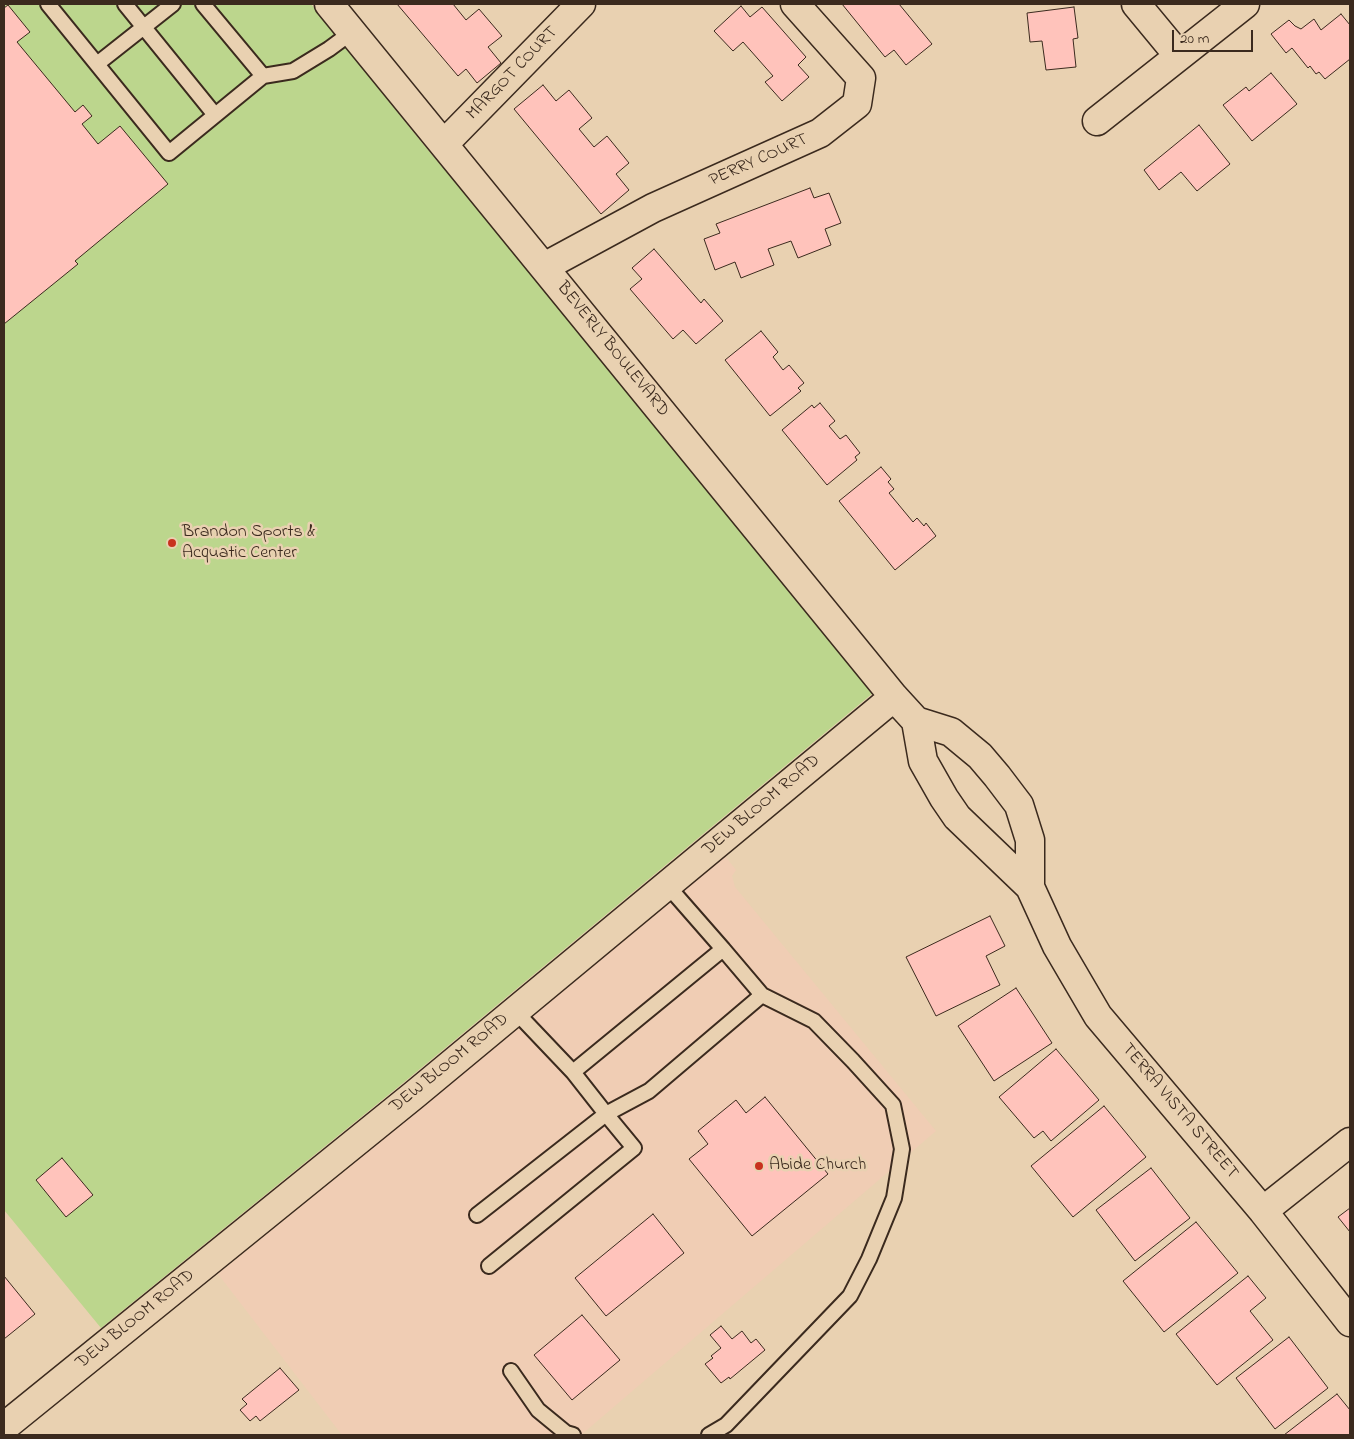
<!DOCTYPE html>
<html>
<head>
<meta charset="utf-8">
<style>
	body { margin:0 }
	#map { position:relative; width:1354px; height:1439px; overflow:hidden; background:#e9d1b1; font-family:"Indie Flower",sans-serif }
	canvas { display:block }
	.frame { position:absolute; inset:0; border:5px solid #3b2a1e; pointer-events:none }
	.scale { position:absolute; left:1172px; top:30px; width:81px; height:22px; box-sizing:border-box; border:2px solid #3b2a1e; border-top:0; padding-left:6px; font-size:15px; line-height:18px; white-space:nowrap; color:#3b2a1e; -webkit-text-stroke:4px #e9d1b1; paint-order:stroke }
</style>
</head>
<body>
<div id="map">
<canvas width="1354" height="1439"></canvas>
<div class="frame"></div>
<div class="scale">20 m</div>
</div>
<script>
const g = document.querySelector('canvas').getContext('2d');
g.lineJoin = 'round';
function paint(path, color) {
  g.fillStyle = color;
  g.fill(path, 'evenodd');
}
function poly(rows) {
  const path = new Path2D();
  for (const r of rows) {
    path.moveTo(r[0], r[1]);
    for (let i = 2; i < r.length; i += 2) path.lineTo(r[i], r[i + 1]);
  }
  return path;
}
function stroke(path, color, width, dash) {
  g.strokeStyle = color;
  g.lineWidth = width;
  g.lineCap = dash ? 'butt' : 'round';
  g.setLineDash(dash || []);
  g.stroke(path);
}
function label(font, color, halo, rows, align = 'center') {
  g.font = font + ' "Indie Flower",sans-serif';
  g.lineWidth = 5;
  g.setLineDash([]);
  g.textBaseline = 'middle';
  g.strokeStyle = halo;
  g.fillStyle = color;
  for (const [text, x, y, turn = 0] of rows) {
    g.save();
    g.translate(x, y);
    g.rotate((+turn || 0) * Math.PI / 180);
    g.textAlign = isNaN(turn) ? turn : align;
    if (halo) g.strokeText(text, 0, 0);
    g.fillText(text, 0, 0);
    g.restore();
  }
}
paint(poly([
	[725,856,736,870,732,876,735,887,936,1131,581,1435,342,1435,218,1274,423,1107]
]), '#f0cdb4');
paint(poly([
	[4,4,311,4,423,144,533,275,540,287,542,286,873,693,403,1083,101,1328,4,1210]
]), '#bcd68d');
const building = poly([
	[397,4,453,4,466,20,479,9,502,36,488,47,501,63,477,83,466,69,458,76,397,4],
	[842,4,899,4,932,44,906,65,894,50,885,57,842,4],
	[8,5,30,32,17,42,75,112,83,105,92,116,82,124,98,144,120,126,168,184,75,261,78,264,4,324,4,8,8,5],
	[741,6,750,17,762,7,806,57,798,65,809,77,782,101,765,82,773,76,743,42,733,51,714,31,741,6],
	[1074,7,1078,38,1073,39,1076,67,1046,70,1042,41,1030,42,1027,13,1074,7],
	[1341,14,1350,25,1350,59,1325,79,1319,72,1316,74,1310,66,1308,68,1292,48,1286,53,1271,34,1289,20,1295,26,1301,29,1314,19,1321,30,1341,14],
	[1271,73,1297,104,1252,141,1223,105,1246,87,1249,91,1271,73],
	[543,85,556,101,569,90,592,118,579,129,594,147,607,136,629,163,616,174,629,190,601,214,514,109,543,85],
	[1199,125,1230,164,1197,191,1181,172,1159,190,1144,170,1199,125],
	[810,188,814,198,829,193,841,223,825,229,831,245,798,258,791,241,768,249,774,265,741,278,735,262,715,270,704,239,720,233,716,224,810,188],
	[654,249,701,303,704,299,723,321,696,344,683,330,673,339,630,289,642,279,632,268,654,249],
	[761,331,778,352,773,357,783,370,789,365,804,383,798,388,801,391,770,416,725,360,761,331],
	[820,403,835,421,829,426,840,439,846,435,860,453,855,457,857,460,827,485,782,430,812,405,814,408,820,403],
	[881,467,891,479,888,482,894,489,889,493,913,522,917,518,924,526,926,523,936,536,895,570,839,501,881,467],
	[990,916,1005,946,986,956,1000,985,936,1016,906,957,990,916],
	[1016,988,1052,1043,994,1081,958,1026,1016,988],
	[1056,1049,1099,1100,1051,1141,1043,1131,1034,1138,999,1097,1056,1049],
	[765,1097,828,1174,752,1236,689,1159,708,1144,698,1131,736,1100,746,1113,765,1097],
	[1104,1106,1146,1157,1073,1217,1031,1166,1104,1106],
	[62,1158,93,1195,66,1217,36,1180,62,1158],
	[1151,1168,1190,1218,1135,1261,1096,1210,1151,1168],
	[1350,1208,1350,1232,1338,1217,1350,1208],
	[653,1214,684,1253,606,1316,575,1278,653,1214],
	[1196,1222,1238,1273,1164,1332,1123,1281,1196,1222],
	[4,1276,35,1314,4,1339,4,1276],
	[1248,1276,1266,1298,1250,1311,1273,1340,1217,1385,1176,1334,1248,1276],
	[582,1315,620,1360,572,1400,534,1355,582,1315],
	[721,1326,732,1339,742,1331,751,1343,756,1339,765,1350,730,1379,729,1377,721,1383,705,1364,713,1358,711,1356,721,1348,710,1335,721,1326],
	[1289,1337,1328,1388,1275,1429,1236,1378,1289,1337],
	[280,1368,299,1390,260,1421,256,1416,250,1421,240,1410,247,1404,242,1399,280,1368],
	[1337,1394,1350,1410,1350,1435,1284,1435,1337,1394]
]);
paint(building, '#ffc3bb');
stroke(building, '#3b2a1e', 1);
const lane = poly([
	[48,4,169,153,263,76,293,71,329,49,352,32],
	[125,4,215,115],
	[203,4,263,76],
	[97,64,173,4],
	[515,1011,573,1072,723,949,667,885],
	[573,1072,606,1114,649,1091,762,995,723,949],
	[477,1215,606,1114,634,1148,489,1266],
	[511,1371,538,1410,566,1433,573,1435],
	[709,1435,726,1425,850,1296,869,1259,894,1198,902,1149,893,1105,853,1061,814,1021,762,995]
]);
const street = poly([
	[329,4,894,697,916,721,951,732,980,756,997,776,1019,805,1030,840,1030,887],
	[1136,4,1179,56],
	[1097,121,1245,4],
	[444,144,581,4],
	[544,267,653,208,820,133,857,104,861,78,795,4],
	[916,721,923,761,944,798,957,817,1030,887,1057,946,1098,1016,1263,1211,1350,1322],
	[1263,1211,1350,1142],
	[4,1427,414,1095,894,697]
]);
stroke(lane, '#3b2a1e', 18);
stroke(street, '#3b2a1e', 31);
stroke(lane, '#e9d1b1', 14);
stroke(street, '#e9d1b1', 28);
for (const [x, y, r, color] of [
	[172,543,5,"#c8321e"],
	[759,1166,5,"#c8321e"]
]) {
  const dot = new Path2D();
  dot.arc(x, y, r, 0, 2 * Math.PI);
  g.fillStyle = color;
  g.fill(dot);
  stroke(dot, '#e9d1b1', 2);
}
label('18px', '#3b2a1e', '#e9d1b1', [
	["MARGOT COURT",513,74,-46],
	["PERRY COURT",759,161,-24],
	["BEVERLY BOULEVARD",612,350,51],
	["DEW BLOOM ROAD",762,806,-40],
	["DEW BLOOM ROAD",450,1064,-39],
	["TERRA VISTA STREET",1179,1112,50],
	["DEW BLOOM ROAD",136,1320,-39]
]);
label('18px', '#3b2a1e', '#e9d1b1', [
	["Brandon Sports &",182,533],
	["Acquatic Center",182,554],
	["Abide Church",769,1166]
], 'left');
</script>
</body>
</html>
